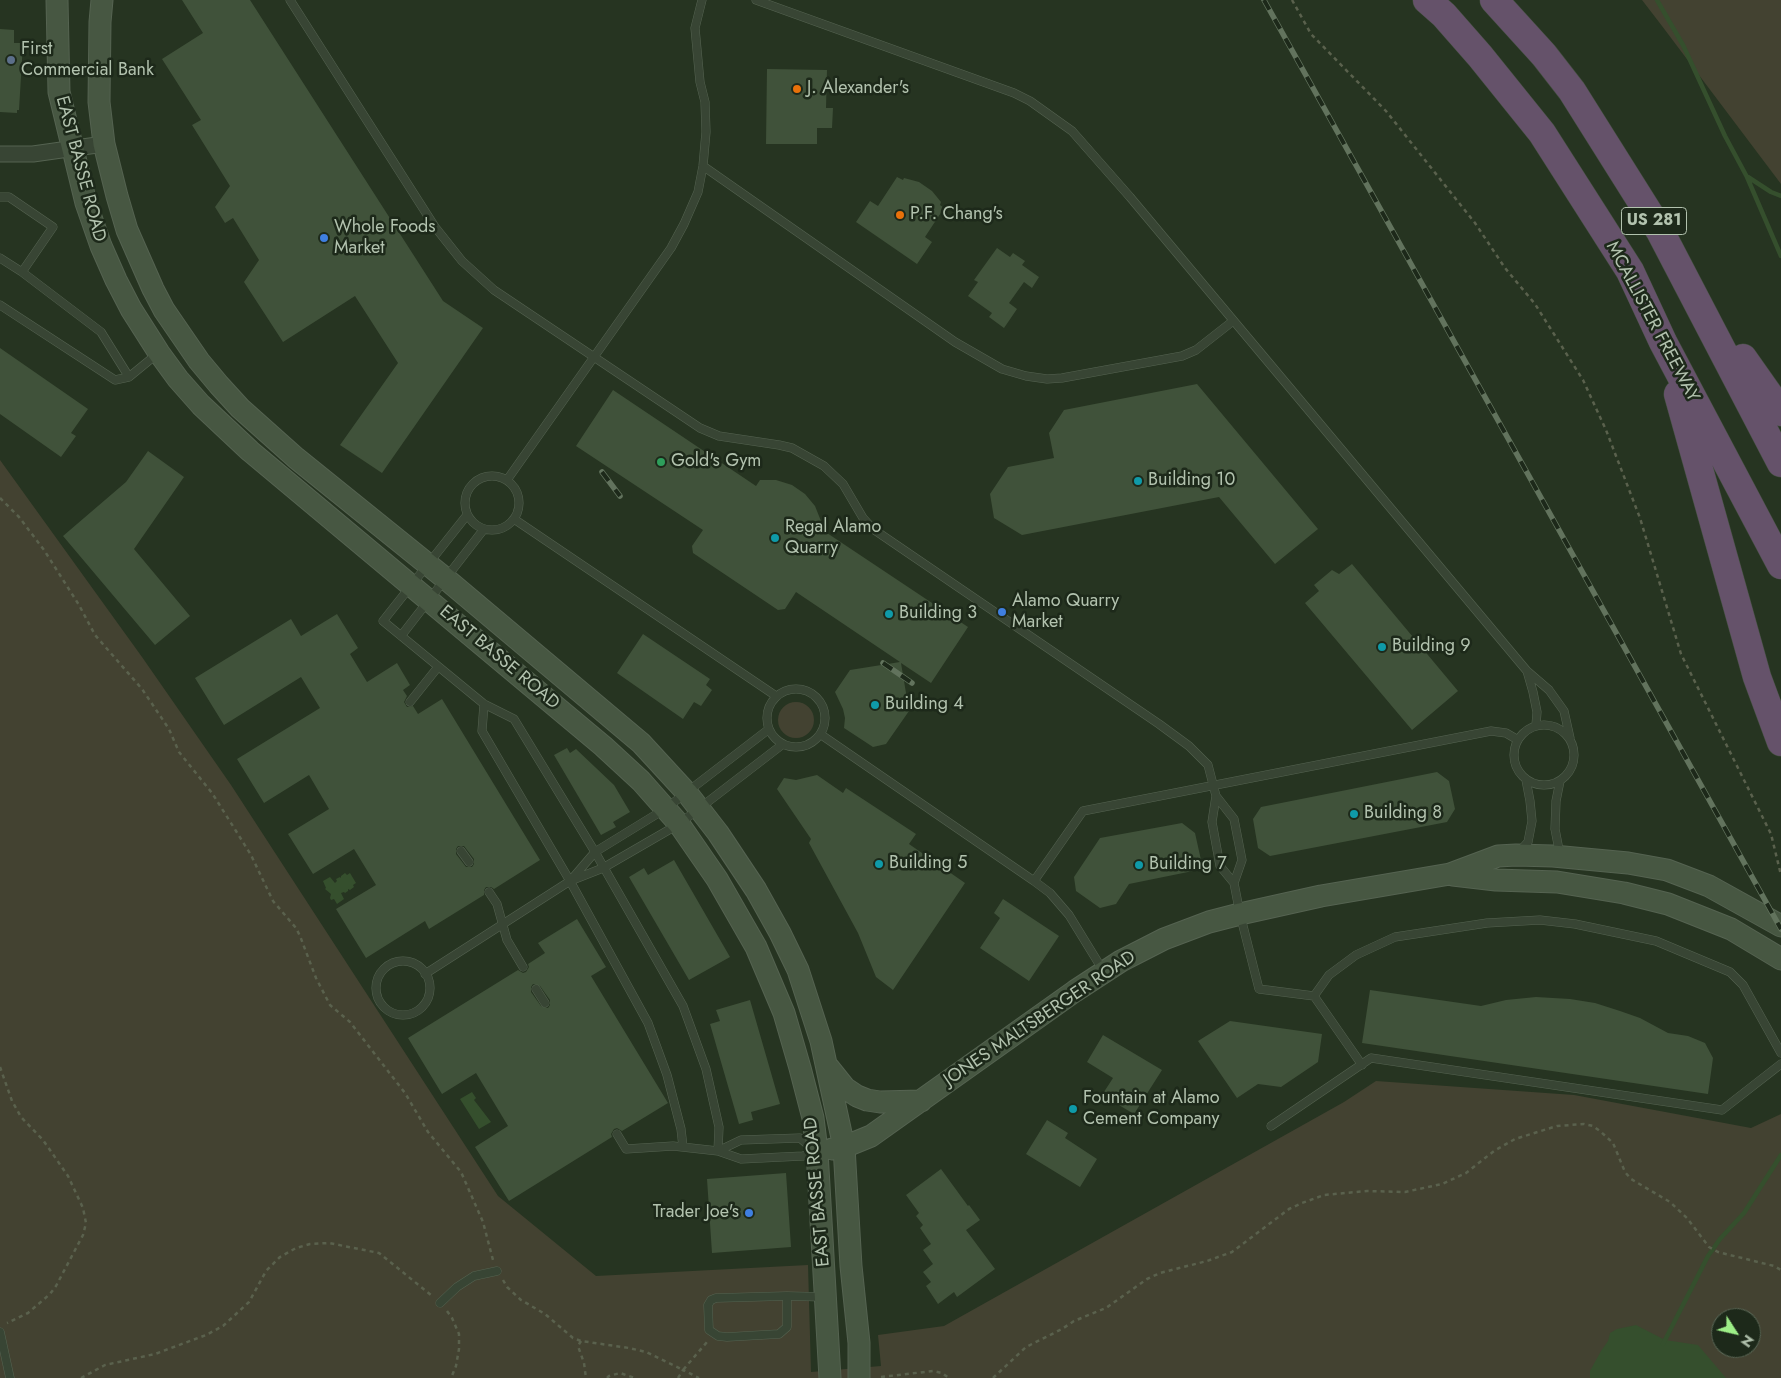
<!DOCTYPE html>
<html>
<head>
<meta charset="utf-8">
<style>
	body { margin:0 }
	#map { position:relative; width:1781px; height:1378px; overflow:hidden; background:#263421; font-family:Jost,sans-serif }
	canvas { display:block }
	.north { position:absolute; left:1711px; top:1308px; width:50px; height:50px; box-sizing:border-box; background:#1d291a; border:1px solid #596655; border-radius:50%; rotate:125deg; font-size:14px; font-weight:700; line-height:20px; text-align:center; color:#b2c2ae }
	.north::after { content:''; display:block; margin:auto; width:18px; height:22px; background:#9dee87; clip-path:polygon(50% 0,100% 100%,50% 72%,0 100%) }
</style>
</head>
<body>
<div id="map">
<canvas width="1781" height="1378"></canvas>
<div class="north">N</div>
</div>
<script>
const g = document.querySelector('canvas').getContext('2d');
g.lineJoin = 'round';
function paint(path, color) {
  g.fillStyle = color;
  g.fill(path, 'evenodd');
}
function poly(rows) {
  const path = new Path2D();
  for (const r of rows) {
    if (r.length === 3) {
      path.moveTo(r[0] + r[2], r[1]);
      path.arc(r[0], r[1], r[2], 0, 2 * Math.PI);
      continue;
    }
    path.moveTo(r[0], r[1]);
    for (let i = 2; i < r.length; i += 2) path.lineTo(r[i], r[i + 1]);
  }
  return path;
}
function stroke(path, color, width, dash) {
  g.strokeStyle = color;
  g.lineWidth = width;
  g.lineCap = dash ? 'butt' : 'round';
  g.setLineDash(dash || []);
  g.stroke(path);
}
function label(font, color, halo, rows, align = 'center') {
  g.font = font + ' Jost,sans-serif';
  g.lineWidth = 5;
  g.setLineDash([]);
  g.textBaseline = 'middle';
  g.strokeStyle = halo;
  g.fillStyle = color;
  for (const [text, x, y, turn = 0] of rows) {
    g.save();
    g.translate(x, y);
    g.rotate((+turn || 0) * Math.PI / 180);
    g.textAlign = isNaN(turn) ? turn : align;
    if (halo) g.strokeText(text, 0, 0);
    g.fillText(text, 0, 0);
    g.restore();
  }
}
paint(poly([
	[1642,0,1781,0,1781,184,1662,26],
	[0,460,142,657,231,785,498,1196,596,1276,808,1265,811,1372,881,1366,878,1335,944,1326,1344,1102,1376,1081,1574,1095,1751,1128,1781,1114,1781,1378,0,1378],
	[1721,1318,1751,1318,1751,1348,1721,1348],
	[796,720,18]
]), '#434231');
paint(poly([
	[345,873,347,875,350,873,356,883,353,885,354,887,350,890,348,889,348,891,345,893,344,892,341,893,344,899,337,904,334,899,331,900,330,898,331,894,325,889,326,888,323,881,330,877,335,883,337,881,336,879,340,877,341,878,341,876],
	[472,1092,476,1098,474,1100,491,1122,479,1129,460,1099],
	[1636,1325,1665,1340,1698,1345,1726,1378,1590,1378,1590,1371,1601,1351,1608,1341,1610,1333,1617,1329]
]), '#354f2d');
stroke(poly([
	[1657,0,1683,45,1725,136,1747,177,1781,256],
	[1748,177,1771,192,1781,196],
	[1663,1344,1708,1256,1720,1239,1744,1213,1781,1155]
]), '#354f2d', 4.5);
paint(poly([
	[182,0,250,0,443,301,483,328,382,473,340,445,398,363,355,296,283,342,244,282,259,260,233,218,225,223,215,207,230,186,192,125,201,120,162,59,203,33],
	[0,29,14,30,14,43,23,43,19,110,17,110,17,113,0,112],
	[767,69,827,70,826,108,833,108,832,128,817,128,817,144,766,144],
	[897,177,903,180,904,178,919,182,932,191,941,202,940,205,944,208,925,237,932,242,917,264,856,222,870,201,878,206],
	[997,248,1010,257,1013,253,1025,261,1022,265,1039,277,1032,288,1024,282,1009,303,1017,309,1004,328,989,317,992,313,968,296,978,282,974,280],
	[0,348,88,409,71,433,76,436,61,457,0,414],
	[1197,384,1318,529,1275,564,1219,497,1022,535,994,518,990,494,1008,467,1054,458,1049,433,1064,410],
	[613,390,756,486,760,480,776,480,792,485,805,494,815,506,821,521,818,527,968,627,931,683,901,663,909,711,886,744,873,747,844,728,845,718,843,709,835,692,850,670,900,662,796,592,785,609,778,610,693,553,692,546,703,530,576,446],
	[148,451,184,477,134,549,190,616,155,645,63,536,126,482],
	[1352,564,1458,691,1412,730,1305,603,1319,591,1314,585,1332,570,1339,574],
	[337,614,358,648,350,654,367,682,397,663,410,685,403,690,407,696,404,702,407,707,413,706,418,714,442,699,540,860,494,889,491,887,486,887,484,890,484,895,429,929,425,921,366,958,336,909,376,885,354,849,313,874,288,834,329,809,309,775,264,803,237,759,320,708,301,677,224,725,195,678,291,619,301,636],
	[458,846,464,846,474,859,474,864,472,867,466,867,456,854,456,849],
	[643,634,710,679,706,685,712,690,701,706,694,702,683,719,617,673],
	[567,748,570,753,576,749,614,785,630,812,613,822,616,827,601,835,554,755],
	[1437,772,1449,781,1455,809,1447,822,1270,856,1258,848,1253,819,1261,807],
	[817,775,843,793,846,788,916,834,909,844,965,883,893,990,876,977,858,933,809,843,811,839,777,789,784,778,796,780],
	[1182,823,1195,833,1201,860,1193,871,1129,884,1116,904,1100,908,1076,891,1074,877,1100,838],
	[674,860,730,957,689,980,629,877,644,868,648,875],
	[1003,899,1059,936,1029,981,980,948,1000,918,994,913],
	[577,919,606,967,591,976,668,1103,622,1131,617,1128,614,1129,611,1134,612,1137,509,1201,475,1147,508,1126,476,1073,442,1094,408,1038,518,970,523,973,526,972,529,967,528,964,545,953,538,943],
	[533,984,540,986,550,1000,550,1005,548,1008,541,1006,531,992,531,987],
	[1370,990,1481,1006,1506,1000,1536,997,1570,999,1595,1003,1620,1011,1640,1018,1668,1033,1688,1036,1705,1043,1713,1058,1708,1094,1362,1043],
	[750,1000,780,1104,751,1112,753,1120,739,1124,710,1024,720,1021,716,1010],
	[1230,1021,1322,1034,1318,1062,1281,1087,1258,1084,1237,1098,1198,1041],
	[1103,1035,1162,1070,1134,1114,1102,1095,1113,1078,1087,1062],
	[1047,1120,1068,1133,1065,1138,1097,1159,1080,1187,1026,1154],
	[941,1169,968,1206,969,1205,980,1220,966,1230,995,1269,957,1297,954,1292,938,1304,926,1286,931,1282,923,1272,933,1264,923,1250,931,1244,920,1228,923,1225,916,1216,919,1213,906,1195],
	[786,1173,791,1247,712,1253,707,1179]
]), '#40523a');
const service = poly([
	[290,0,435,227,462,261,494,290,700,428,719,436,779,445,792,448,824,466,843,484,863,518,873,529,1159,724,1189,746,1208,765,1216,796,1234,819,1242,860,1234,883,1240,914,1259,989,1314,996,1329,975,1356,955,1395,937,1487,923,1540,920,1575,924,1656,941,1730,972,1743,985,1781,1053],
	[756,0,1014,93,1030,101,1072,131,1130,197,1527,671,1549,690,1564,711,1570,738],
	[703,166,955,342,1002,369,1026,376,1047,379,1062,378,1182,356,1196,350,1233,321],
	[0,197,9,197,53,227,22,272,101,332,129,377],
	[0,258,22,272],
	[0,305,115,380,129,377,157,354],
	[492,503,27],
	[507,480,671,248,684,224,698,192,703,166,706,132,705,102,700,82,695,28,702,0],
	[467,515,383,621,484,704,514,719,595,852,683,1006,706,1069,719,1127,718,1151],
	[514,519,776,696],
	[401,636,484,529],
	[1527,671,1533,692,1537,712,1536,725],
	[796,718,29],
	[410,702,438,667],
	[484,704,482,731,570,881,648,1023,667,1075,681,1129,683,1147],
	[1544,755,30],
	[820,734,1034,881,1050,893,1069,915,1104,972],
	[1560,781,1556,801,1555,829,1560,855],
	[1216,796,1212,822,1220,866,1234,883],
	[461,851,469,862],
	[1520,851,1528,842,1532,821,1530,801,1526,780],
	[571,880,595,852,665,809,769,729],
	[1034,881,1083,811,1491,731,1506,733,1518,740],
	[489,892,497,904,507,940,523,967],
	[403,988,27],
	[425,974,570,881,603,868,679,824,783,744],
	[536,989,545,1003],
	[1314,996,1362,1065],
	[1271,1126,1371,1058,1722,1110,1781,1064],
	[617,1134,626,1149,673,1146,718,1151,741,1159,803,1156,815,1152],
	[718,1151,741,1140,800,1138,813,1149],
	[787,1296,787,1327,779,1334,727,1337,718,1336,709,1330,708,1305,711,1300,716,1298,787,1296,824,1297],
	[440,1303,457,1287,474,1276,497,1271],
	[0,1332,10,1378]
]);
const minor = poly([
	[0,154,33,154,104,144]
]);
const secondary = poly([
	[57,0,59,92,86,203,101,246,116,280,131,309,159,353,178,379,201,405,250,451,603,746,641,781,679,824,717,879,756,947,784,1013,800,1068,813,1118,817,1151,830,1378],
	[102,0,100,22,99,102,104,144,117,196,127,230,153,289,164,310,199,361,219,385,240,408,296,458,446,579,641,743,687,793,718,833,756,890,780,933,798,970,821,1041,844,1147,851,1266,859,1343,859,1378],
	[1453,875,1496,880,1557,882,1624,893,1668,904,1731,929,1781,959],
	[829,1068,845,1088,857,1096,867,1100,880,1102,921,1101],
	[832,1149,844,1147,871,1136,1075,991,1121,961,1164,939,1209,922,1240,914,1321,896,1450,874,1498,856,1516,855,1553,856,1628,863,1667,870,1709,886,1781,926]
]);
const motorway = poly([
	[1427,0,1444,15,1480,56,1542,133,1630,271,1663,342,1781,565],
	[1494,0,1544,55,1572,91,1660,231,1781,463],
	[1743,358,1781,412],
	[1678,394,1757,677,1781,742]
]);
stroke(service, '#556351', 9);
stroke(minor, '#556351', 17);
stroke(secondary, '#556351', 23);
stroke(motorway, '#424f3e', 29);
stroke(poly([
	[1292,0,1311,34,1386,111,1475,223,1505,268,1535,304,1583,380,1606,430,1640,518,1681,654,1771,834,1781,875],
	[0,498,19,517,44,550,79,605,95,635,142,689,169,729,179,752,212,793,236,831,251,855,273,901,296,928,300,936,316,978,330,1005,350,1022,405,1093,428,1132,461,1172,483,1222,493,1260],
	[0,1067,12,1101,21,1117,43,1140,68,1176,83,1208,86,1223,83,1235,56,1286,50,1294,28,1313,7,1323],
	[503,1280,507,1287,521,1300,545,1314,573,1338,581,1341,629,1348,646,1352,683,1370,707,1342],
	[447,1311,452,1318,459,1334,459,1349,456,1366,451,1378],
	[581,1341,578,1346,584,1363,586,1378],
	[881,1377,933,1371,942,1373,949,1378],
	[81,1378,105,1365,155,1354,206,1335,223,1326,249,1302,266,1271,280,1257,296,1248,310,1244,329,1243,379,1253,431,1295],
	[607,1378,609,1376,620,1373,635,1378],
	[678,1378,683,1370,699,1378],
	[993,1378,1026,1347,1062,1329,1074,1321,1106,1308,1147,1279,1160,1273,1207,1261,1232,1252,1289,1209,1302,1203,1324,1195,1367,1191,1405,1192,1442,1184,1466,1173,1494,1151,1515,1139,1557,1126,1584,1124,1593,1126,1600,1131,1613,1143,1625,1172,1631,1179,1670,1202,1687,1218,1709,1247,1718,1252,1774,1266,1781,1270]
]), '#5a614d', 2.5, [4, 4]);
stroke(service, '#384534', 8);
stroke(minor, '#384534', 15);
stroke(secondary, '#475742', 21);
stroke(motorway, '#65526a', 28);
const rail = poly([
	[1264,0,1781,929],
	[602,472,620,496],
	[883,663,912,683]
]);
stroke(rail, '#62735d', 5.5);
stroke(rail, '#1d291a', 4, [11]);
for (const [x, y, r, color] of [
	[11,60,5,"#5c6f8a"],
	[797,89,5,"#e8710a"],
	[900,215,5,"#e8710a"],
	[324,238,5,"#3f7fe0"],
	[661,462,5,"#2e9e5b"],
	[1138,481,5,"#0f9aa8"],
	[775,538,5,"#0f9aa8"],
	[1002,612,5,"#3f7fe0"],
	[889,614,5,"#0f9aa8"],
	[1382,647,5,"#0f9aa8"],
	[875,705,5,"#0f9aa8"],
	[1354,814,5,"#0f9aa8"],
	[879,864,5,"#0f9aa8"],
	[1139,865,5,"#0f9aa8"],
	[1073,1109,5,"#0f9aa8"],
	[749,1213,5,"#3f7fe0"]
]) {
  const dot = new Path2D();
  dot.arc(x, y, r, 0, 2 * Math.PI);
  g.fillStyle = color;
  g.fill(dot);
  stroke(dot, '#1d291a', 2);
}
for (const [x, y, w] of [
	[1654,221,65]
]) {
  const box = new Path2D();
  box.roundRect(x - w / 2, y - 13.5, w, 27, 4);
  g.fillStyle = '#1d291a';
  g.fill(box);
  stroke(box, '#b2c2ae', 1);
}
label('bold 16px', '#b2c2ae', null, [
	["US 281",1654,221]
]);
label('18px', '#b2c2ae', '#1d291a', [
	["First",21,50],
	["Commercial Bank",21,71],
	["J. Alexander's",807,89],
	["P.F. Chang's",910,215],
	["Whole Foods",334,228],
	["Market",334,249],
	["Gold's Gym",671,462],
	["Building 10",1148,481],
	["Regal Alamo",785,528],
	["Quarry",785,549],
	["Alamo Quarry",1012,602],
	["Market",1012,623],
	["Building 3",899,614],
	["Building 9",1392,647],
	["Building 4",885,705],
	["Building 8",1364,814],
	["Building 5",889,864],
	["Building 7",1149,865],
	["Fountain at Alamo",1083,1099],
	["Cement Company",1083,1120],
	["Trader Joe's",739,1213,"right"]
], 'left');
label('18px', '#b2c2ae', '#1d291a', [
	["EAST BASSE ROAD",80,169,75],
	["MCALLISTER FREEWAY",1652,322,62],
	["EAST BASSE ROAD",499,658,40],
	["JONES MALTSBERGER ROAD",1040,1019,-34],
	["EAST BASSE ROAD",818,1192,-95]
]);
</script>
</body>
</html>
